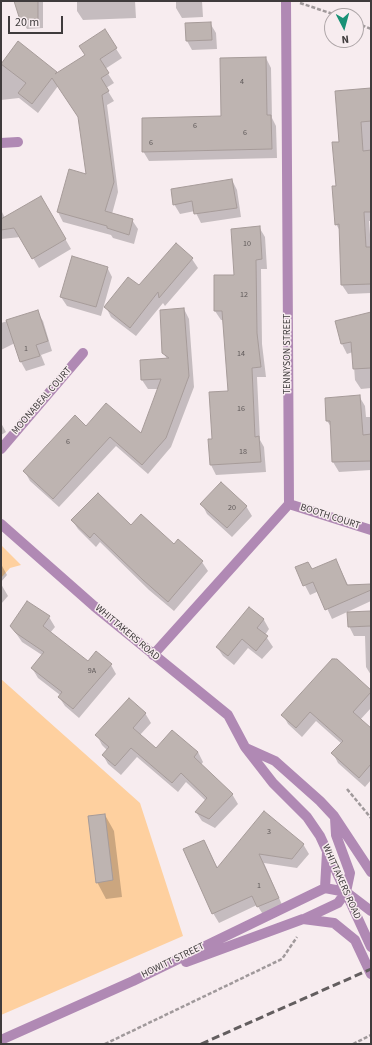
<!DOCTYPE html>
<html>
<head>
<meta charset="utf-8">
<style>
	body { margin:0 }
	#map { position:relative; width:372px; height:1045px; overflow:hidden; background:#f7ecef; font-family:"Source Sans 3",sans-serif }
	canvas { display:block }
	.frame { position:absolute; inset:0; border:2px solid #3f3b3c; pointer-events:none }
	.north { position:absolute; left:324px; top:8px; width:40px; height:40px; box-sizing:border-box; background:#f7ecef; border:1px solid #ada5a7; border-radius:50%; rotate:174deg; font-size:11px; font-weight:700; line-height:16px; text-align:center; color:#3f3b3c }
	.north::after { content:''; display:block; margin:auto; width:14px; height:18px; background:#189176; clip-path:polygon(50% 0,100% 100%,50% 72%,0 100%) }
	.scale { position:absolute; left:8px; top:16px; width:55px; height:18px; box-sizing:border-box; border:2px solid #3f3b3c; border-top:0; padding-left:5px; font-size:12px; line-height:14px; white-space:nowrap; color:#3f3b3c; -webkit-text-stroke:3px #f7ecef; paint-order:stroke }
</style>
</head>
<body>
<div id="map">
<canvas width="372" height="1045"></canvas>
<div class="frame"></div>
<div class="north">N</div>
<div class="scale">20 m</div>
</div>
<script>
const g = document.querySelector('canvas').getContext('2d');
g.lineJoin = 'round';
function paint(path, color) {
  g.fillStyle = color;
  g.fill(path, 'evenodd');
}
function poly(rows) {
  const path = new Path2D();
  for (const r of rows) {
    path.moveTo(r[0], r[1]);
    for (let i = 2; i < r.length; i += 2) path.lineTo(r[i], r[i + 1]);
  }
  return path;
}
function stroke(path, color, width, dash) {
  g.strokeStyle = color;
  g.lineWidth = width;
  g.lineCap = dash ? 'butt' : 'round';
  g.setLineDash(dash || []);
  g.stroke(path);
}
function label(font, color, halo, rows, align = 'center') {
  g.font = font + ' "Source Sans 3",sans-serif';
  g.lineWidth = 3;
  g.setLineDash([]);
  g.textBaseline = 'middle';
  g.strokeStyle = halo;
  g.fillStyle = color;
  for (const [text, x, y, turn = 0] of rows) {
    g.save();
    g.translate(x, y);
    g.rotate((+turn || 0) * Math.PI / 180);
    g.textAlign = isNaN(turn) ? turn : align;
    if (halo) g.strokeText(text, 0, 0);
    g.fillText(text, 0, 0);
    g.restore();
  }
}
paint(poly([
	[1,545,21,565,10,568,1,578],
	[1,679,140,803,183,936,1,1015]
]), '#fed09f');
paint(poly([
	[16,1,43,1,43,28,27,29,21,19],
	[77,1,135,1,136,18,83,20,77,11],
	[176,1,202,1,203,17,182,18,176,8],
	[210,23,216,33,217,49,192,50,187,41],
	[104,30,122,58,105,69,114,83,106,88,114,101,107,105,118,192,112,214,132,220,138,229,134,244,113,238,111,235,63,222,58,212,87,175,79,118,58,86,38,113,19,98,1,100,1,65,18,43,57,74,85,55],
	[266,58,271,68,272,118,276,126,277,158,149,161,143,151,222,117],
	[371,89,371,221,369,221,371,248,371,293,348,294,342,285,340,231,336,224,340,143],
	[232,180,237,190,241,217,201,223,195,211,180,214,174,204],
	[41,197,71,249,39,268,21,237,1,239,1,210,5,218],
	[259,227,265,237,267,269,261,269,262,344,266,377,257,377,260,440,264,447,266,472,216,475,211,465,209,440,213,440,229,392,223,320,221,320,215,311],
	[192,259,198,268,165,306,163,303,136,336,111,317,106,307,139,286],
	[107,267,112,277,101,316,67,306,61,297],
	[184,309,189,319,194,387,171,447,148,474,116,446,59,507,30,481,25,472,86,427,141,435,159,389,148,389,142,380,167,359,163,352],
	[37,312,43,321,52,351,41,355,45,365,26,371,21,362,15,343,1,350,1,323],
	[371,313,371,388,361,389,355,380,353,352,347,354,342,344,336,322],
	[359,396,365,406,366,417,371,417,371,470,339,472,333,462,332,428,327,421],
	[1,423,6,432,1,435],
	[202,504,246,506,252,516,232,537,207,514],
	[72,520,131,527,174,545,178,541,202,562,208,571,174,611,149,590,100,542,96,547,78,529],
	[336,560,348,585,371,585,371,601,332,619,319,591,310,595,296,568,312,570],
	[1,564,7,575,1,582],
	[1,584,8,596,1,604],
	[250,608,264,620,269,629,265,635,273,647,262,659,248,648,234,665,223,656,217,647],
	[371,612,371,675,366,667,365,636,354,636,349,626],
	[49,617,55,627,50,633,88,662,111,665,116,674,79,718,65,706,59,697,60,695,38,678,32,668,42,655,22,642,11,626],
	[334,658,371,691,371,708,360,720,371,729,371,780,365,787,338,763,333,753,342,744,316,721,302,737,288,724,283,715],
	[145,713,151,723,140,735,157,750,172,731,198,752,203,762,201,765,232,794,238,804,215,828,202,821,196,812,206,801,186,782,178,792,137,757,121,775,108,764,103,755,107,750,102,745,97,735],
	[264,813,303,844,309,854,297,868,264,863,283,907,264,916,257,905,219,923,213,913,204,841,218,869],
	[105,815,114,831,122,897,106,899,97,882]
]), '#0003');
const building = poly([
	[14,1,38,1,38,19,20,20,14,1],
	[211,22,212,40,186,41,185,23,211,22],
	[105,29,117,48,100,59,109,73,101,78,109,91,102,95,114,182,105,211,133,219,129,235,107,228,107,226,57,212,69,169,86,174,78,117,52,78,32,104,18,93,26,83,1,64,18,41,57,72,55,74,85,55,79,46,105,29],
	[266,57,267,115,271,115,272,149,142,152,142,118,221,116,220,58,266,57],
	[371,88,371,121,361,122,363,151,371,150,371,212,364,212,366,247,371,247,371,284,341,285,339,224,335,225,332,186,336,186,332,142,339,142,335,91,371,88],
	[232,179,237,208,194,214,192,201,173,205,171,189,232,179],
	[41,196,66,239,32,259,14,228,1,230,1,219,41,196],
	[260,226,262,259,256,260,257,333,261,367,252,368,255,437,259,436,261,462,210,465,208,439,212,439,209,392,228,391,222,311,214,311,214,275,234,275,231,229,260,226],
	[176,243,193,258,159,298,158,292,130,328,104,307,128,277,139,285,176,243],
	[72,256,108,267,96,307,60,297,72,256],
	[184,308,189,376,166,438,142,465,110,437,53,499,23,471,75,415,86,426,106,403,141,433,161,379,141,380,140,360,169,358,162,353,160,310,184,308],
	[38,310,48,341,36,345,40,356,20,362,6,320,38,310],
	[371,312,371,368,353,369,351,342,341,344,335,321,371,312],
	[360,395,363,435,371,434,371,461,332,462,330,421,326,421,325,398,360,395],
	[221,482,247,506,227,528,200,504,221,482],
	[98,493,131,525,141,514,174,544,178,539,203,561,168,602,143,580,94,533,90,538,71,520,98,493],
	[336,559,347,585,371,584,371,590,325,610,313,582,303,586,295,567,308,562,312,569,336,559],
	[27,601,50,616,43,626,88,661,96,651,112,664,73,709,58,697,62,692,31,668,44,652,16,633,10,626,27,601],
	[249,607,264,619,257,628,268,636,256,651,242,639,228,656,216,647,249,607],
	[371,611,371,626,348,627,347,612,371,611],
	[332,659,337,659,371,690,371,692,353,712,371,728,371,764,359,778,331,753,343,741,310,712,296,728,281,715,332,659],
	[129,698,146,713,133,728,156,748,172,730,198,752,194,757,233,794,209,819,195,812,207,798,181,773,172,783,131,748,115,766,102,755,109,747,95,735,129,698],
	[264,811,304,844,292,859,259,854,279,898,257,907,252,896,212,914,183,849,204,840,217,868,264,811],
	[105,814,113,880,96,883,88,816,105,814]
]);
paint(building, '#beb4b1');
stroke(building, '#a69b99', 1);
stroke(poly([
	[300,3,339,16],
	[356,23,371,29],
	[347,789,371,818],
	[105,1044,282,959,297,937],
	[353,1044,371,1035]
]), '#a0999b', 2.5, [4, 2]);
stroke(poly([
	[1,143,18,142],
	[1,449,83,353],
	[289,504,371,530],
	[1,524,94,606,228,715,245,747,273,783,307,817,320,836,371,947],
	[153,655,289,504,286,1],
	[246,748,275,761,320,801,334,816,371,872],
	[325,888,327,852],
	[304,919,338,903,346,892,350,873,336,835,335,818],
	[186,962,303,919,334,923,355,940,371,974],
	[1,1040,133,981,325,888,346,892,371,911]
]), '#b089b4', 10);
stroke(poly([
	[201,1044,371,969]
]), '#635e5f', 3, [8, 4]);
label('8px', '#5f5959', null, [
	["4",242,82],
	["6",195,126],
	["6",245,133],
	["6",151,143],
	["10",247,244],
	["12",244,295],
	["1",26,349],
	["14",241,354],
	["16",241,409],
	["6",68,442],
	["18",243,452],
	["20",232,508],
	["9A",92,671],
	["3",269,832],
	["1",259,886]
]);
label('10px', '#3f3b3c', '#f7ecef', [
	["TENNYSON STREET",288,354,-90],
	["MOONABEAL COURT",42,401,-49],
	["BOOTH COURT",330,517,18],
	["WHITTAKERS ROAD",127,633,40],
	["WHITTAKERS ROAD",341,882,66],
	["HOWITT STREET",173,961,-26]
]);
</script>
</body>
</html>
